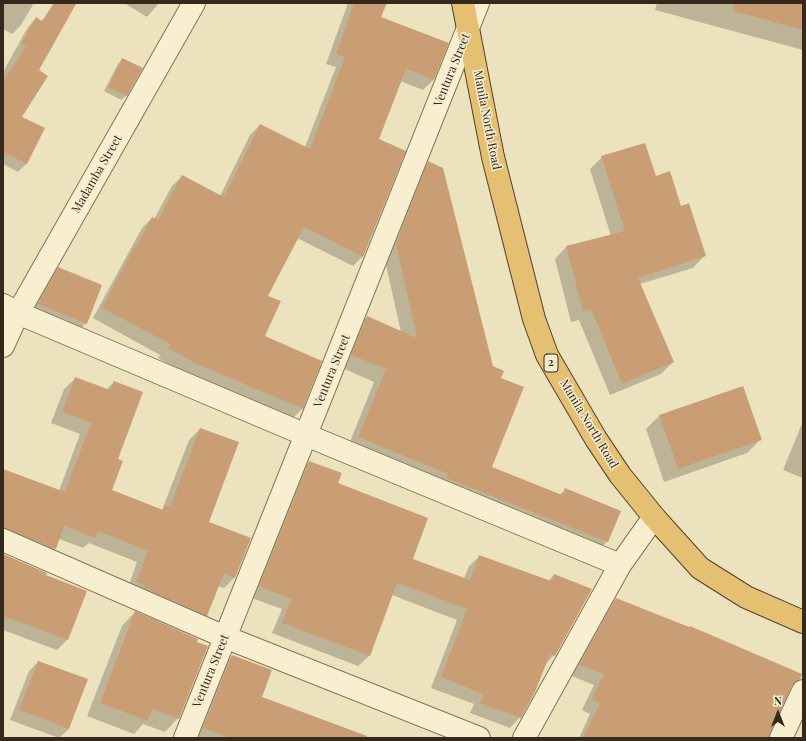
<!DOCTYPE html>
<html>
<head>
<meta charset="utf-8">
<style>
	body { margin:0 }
	#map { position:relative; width:806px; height:741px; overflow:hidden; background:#ede2be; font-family:"Playfair Display",serif }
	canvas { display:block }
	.frame { position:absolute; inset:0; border:4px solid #34291c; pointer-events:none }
	.north { position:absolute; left:758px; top:693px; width:40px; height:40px; -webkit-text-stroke:3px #f4ecce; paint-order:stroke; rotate:0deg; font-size:11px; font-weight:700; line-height:16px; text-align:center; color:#34291c }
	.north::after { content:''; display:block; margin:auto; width:14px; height:18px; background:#34291c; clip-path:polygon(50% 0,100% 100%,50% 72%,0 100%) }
</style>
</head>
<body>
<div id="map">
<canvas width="806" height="741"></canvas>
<div class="frame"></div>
<div class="north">N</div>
</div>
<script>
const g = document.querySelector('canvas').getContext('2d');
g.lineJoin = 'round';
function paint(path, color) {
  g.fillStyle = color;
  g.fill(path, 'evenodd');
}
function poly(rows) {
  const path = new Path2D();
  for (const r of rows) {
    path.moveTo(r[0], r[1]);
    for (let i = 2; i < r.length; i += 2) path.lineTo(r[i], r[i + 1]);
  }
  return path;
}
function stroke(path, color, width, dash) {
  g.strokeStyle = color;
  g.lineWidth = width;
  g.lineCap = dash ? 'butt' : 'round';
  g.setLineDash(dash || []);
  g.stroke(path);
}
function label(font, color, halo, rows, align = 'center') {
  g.font = font + ' "Playfair Display",serif';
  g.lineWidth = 3;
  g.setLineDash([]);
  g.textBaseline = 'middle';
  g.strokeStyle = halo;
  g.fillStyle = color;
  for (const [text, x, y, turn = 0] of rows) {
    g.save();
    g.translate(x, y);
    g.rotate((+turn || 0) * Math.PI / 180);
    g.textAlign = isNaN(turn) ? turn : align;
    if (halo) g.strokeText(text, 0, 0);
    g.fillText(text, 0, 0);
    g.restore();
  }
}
paint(poly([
	[3,3,34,3,21,25,12,34,3,29],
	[124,3,159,3,147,17],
	[348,3,386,3,380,17,447,43,433,80,423,90,400,81,378,139,363,256,353,266,297,238,267,296,264,337,321,361,302,409,292,419,185,373,158,358,160,355,93,318,142,228,152,218,154,219,172,186,182,176,220,196,250,135,260,125,305,147,336,67,326,64],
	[657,3,803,3,803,50,655,10],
	[36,18,38,71,21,117,44,128,26,164,18,172,3,164,3,72,28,27],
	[123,59,141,69,126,96,121,100,104,91,118,64],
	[602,157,655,177,680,207,704,256,693,268,640,284,673,362,661,374,610,395,579,320,571,322,555,259,566,247,611,236,590,169],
	[429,163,492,367,499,379,490,467,559,495,565,490,608,541,595,553,347,449,374,382,340,367,355,330,367,317,401,332,384,256,416,175],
	[59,268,86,323,77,333,29,313,49,278],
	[76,378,106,390,114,382,117,460,111,490,162,510,189,440,200,429,208,522,235,577,224,588,218,586,207,615,195,626,126,593,137,562,89,543,83,548,59,539,55,549,44,560,3,542,3,471,59,491,80,434,51,423,64,389],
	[659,416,761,439,747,453,664,482,646,429],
	[803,421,803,478,783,470],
	[309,462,337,484,411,560,464,579,469,566,480,556,548,581,554,575,554,655,544,666,520,717,510,728,470,713,474,704,431,688,457,620,392,595,369,656,358,666,272,633,282,609,249,597,299,472],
	[3,555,44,576,68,639,57,650,3,630],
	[616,599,789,688,768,738,579,738,590,714,582,710,594,685,569,675,605,610],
	[135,612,178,718,165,732,143,724,134,734,87,716,122,626],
	[232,656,261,697,370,738,192,738,219,669],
	[38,662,69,729,59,738,10,720,29,671]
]), '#0003');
paint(poly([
	[54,3,76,4,39,70,48,76,22,117,45,128,27,164,3,152,3,81,26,46,21,44,36,17,42,21],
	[354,3,387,3,381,17,449,43,434,80,406,69,379,139,406,151,363,257,304,227,268,296,281,301,265,336,322,361,303,409,195,363,168,348,170,344,102,308,135,246,136,247,152,217,158,220,182,175,224,197,260,124,310,149,345,57,336,54],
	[734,3,803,3,803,30,733,11],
	[122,58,143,68,127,96,108,87],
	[645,143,656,176,670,171,681,206,689,203,706,256,638,278,674,362,622,384,591,309,583,311,566,246,625,231,601,156],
	[428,161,443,168,493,366,504,371,501,378,524,387,492,467,562,495,565,488,621,511,608,542,446,478,448,474,358,437,386,369,351,355,367,316,417,338,396,244],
	[58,267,102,285,87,324,38,304],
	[75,377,110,390,114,381,143,392,118,459,123,461,112,490,163,510,165,505,170,507,200,428,239,442,209,522,251,538,235,578,224,573,207,616,144,588,145,585,136,582,148,551,98,531,95,538,64,526,56,549,3,528,3,469,65,492,91,423,62,412],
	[743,386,762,440,678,469,659,415],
	[309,461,342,473,338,483,428,518,413,559,470,580,479,555,551,581,554,574,592,589,555,656,550,654,535,692,521,718,480,703,483,694,441,677,467,609,397,583,370,656,282,623,291,599,259,586],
	[3,554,47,573,46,575,87,591,68,640,3,616],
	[616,598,689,627,690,626,802,674,800,679,792,686,769,738,583,738,600,703,592,699,604,674,579,665],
	[135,611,198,639,197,642,208,646,179,719,152,709,148,721,100,703],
	[232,655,272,670,262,697,367,736,366,738,230,738,203,728],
	[38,661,88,679,69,729,19,710]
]), '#ca9e75');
const minor = poly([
	[3,305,18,313,306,435,620,565],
	[3,346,18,313,194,3],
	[3,540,225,637,479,738],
	[185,738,478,3],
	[524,738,620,565,654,517],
	[781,738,803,691]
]);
const trunk = poly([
	[463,3,493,157,534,319,547,355,596,439,620,475,654,517,700,568,746,597,803,622]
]);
stroke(minor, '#857257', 24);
stroke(trunk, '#52402c', 24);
stroke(minor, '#f8efd1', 22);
stroke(trunk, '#e6c072', 22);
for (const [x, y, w] of [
	[551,363,14]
]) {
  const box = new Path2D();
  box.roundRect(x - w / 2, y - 9, w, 18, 3);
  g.fillStyle = '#f4ecce';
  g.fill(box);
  stroke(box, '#34291c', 1);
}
label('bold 11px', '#34291c', null, [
	["2",551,363]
]);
label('12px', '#34291c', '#f4ecce', [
	["Ventura Street",452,70,-68],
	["Manila North Road",487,120,79],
	["Madamba Street",97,174,-60],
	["Ventura Street",332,371,-68],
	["Manila North Road",589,424,59],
	["Ventura Street",211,671,-68]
]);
</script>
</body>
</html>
